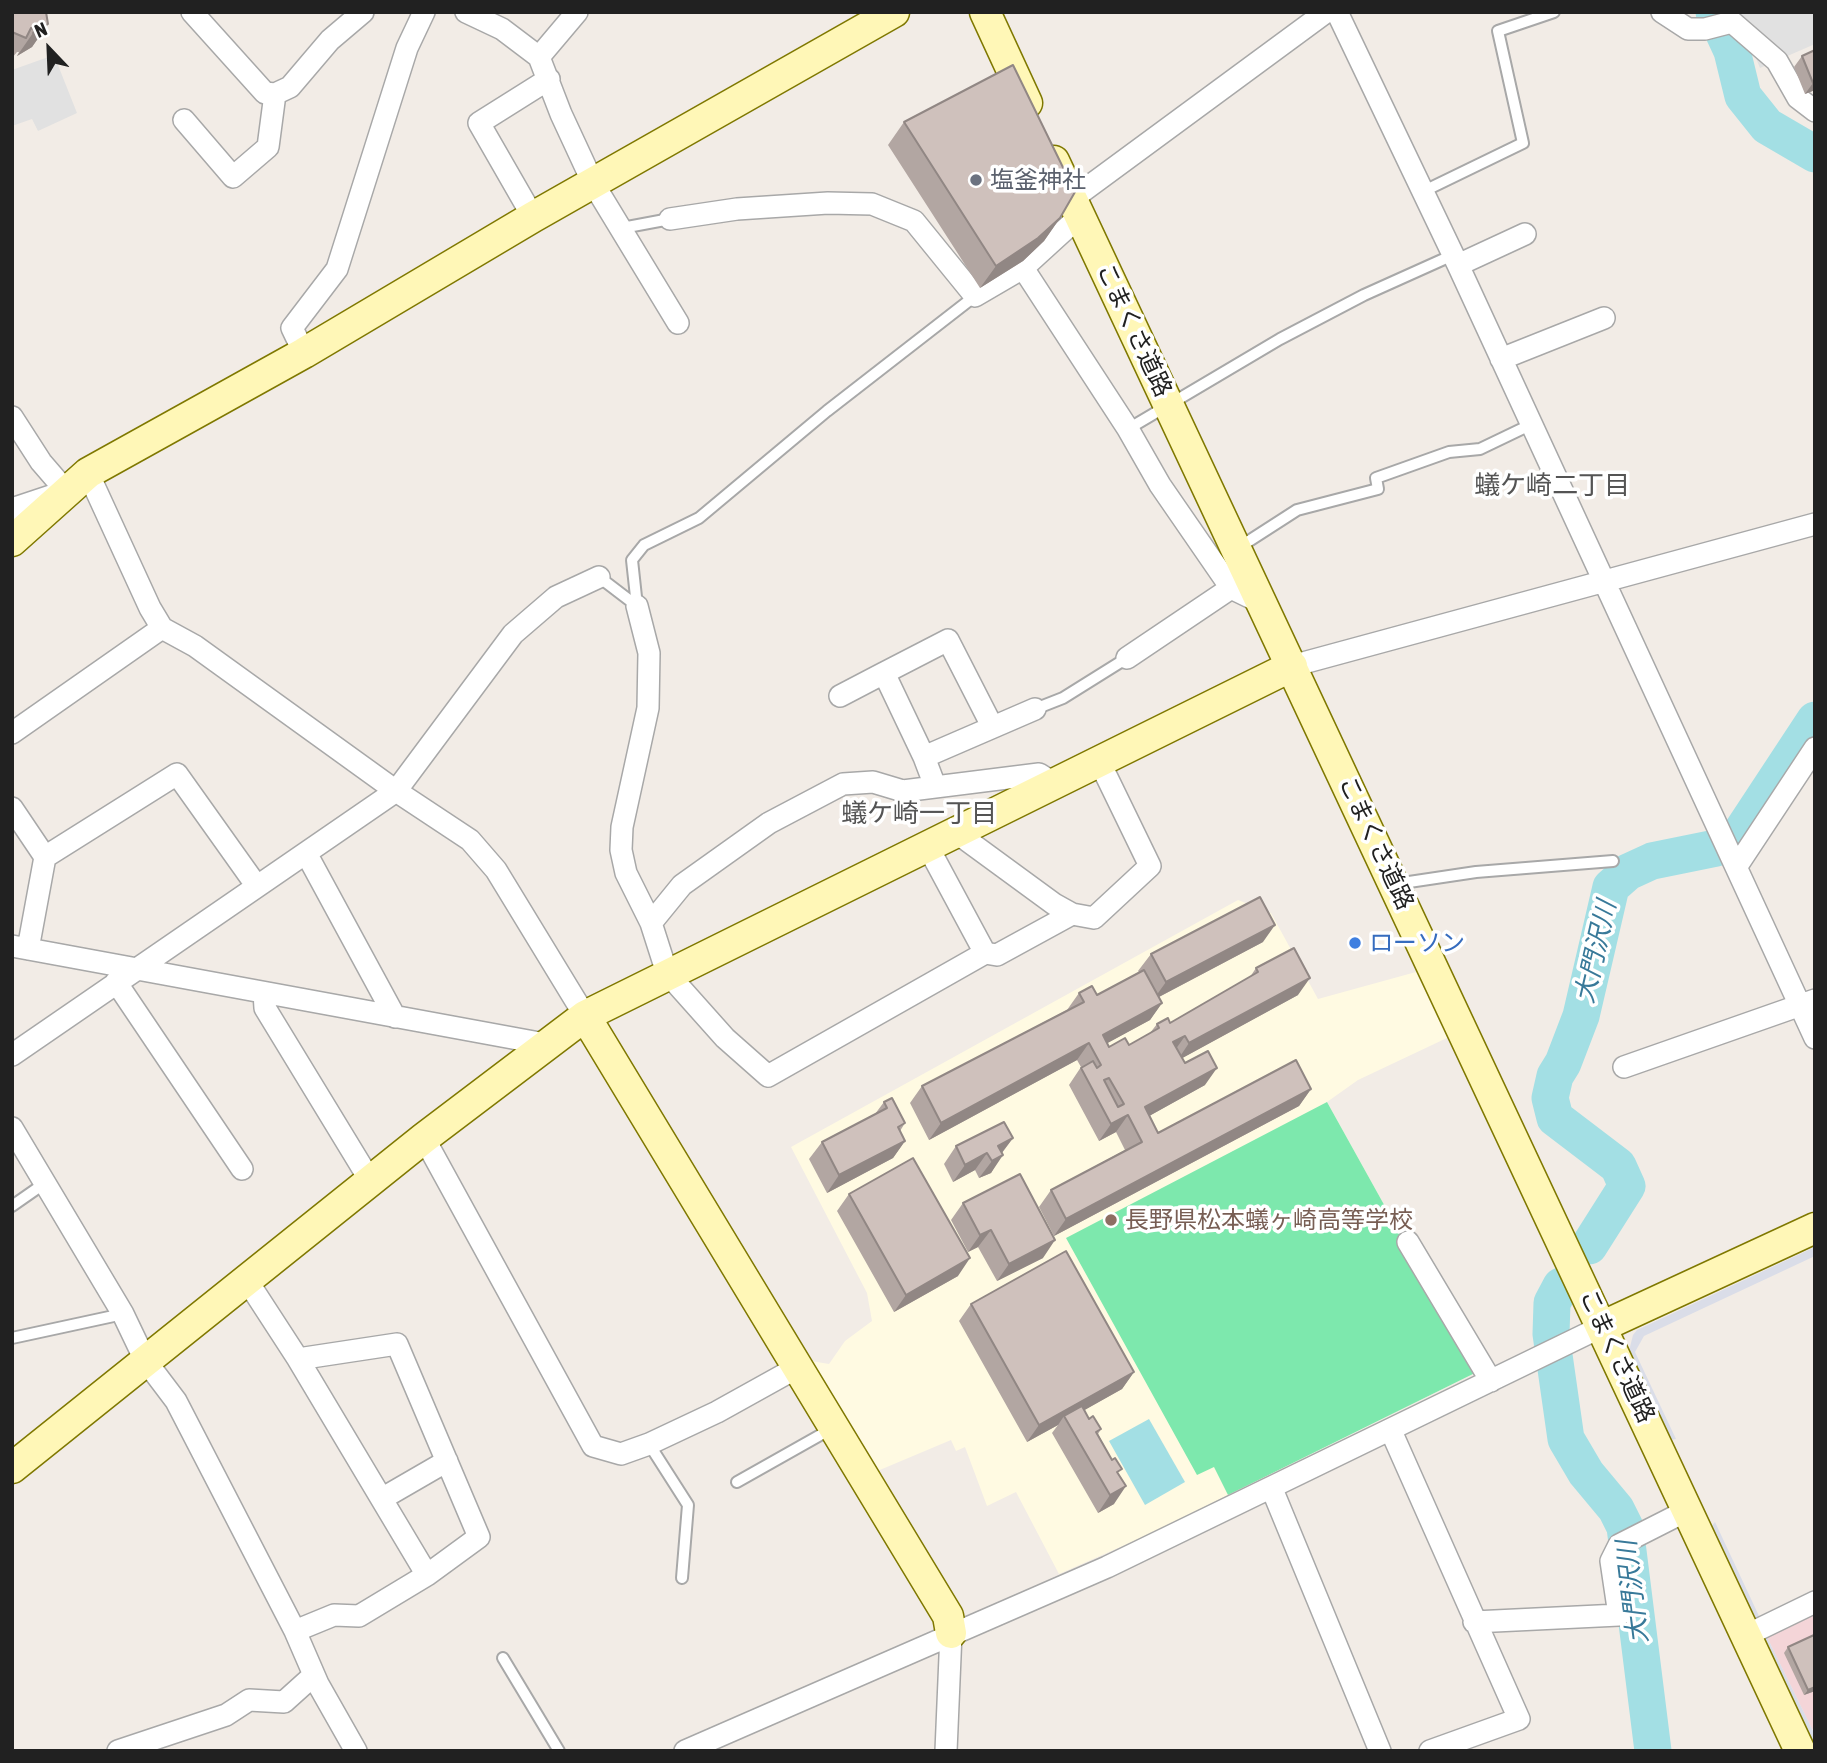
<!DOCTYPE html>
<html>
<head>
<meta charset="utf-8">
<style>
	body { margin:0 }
	#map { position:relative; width:1827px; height:1763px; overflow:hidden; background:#f2ece6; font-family:"Asap Condensed",sans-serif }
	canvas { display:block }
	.frame { position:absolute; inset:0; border:14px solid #212121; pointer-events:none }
	.north { position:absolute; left:14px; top:14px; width:70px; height:70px; -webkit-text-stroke:5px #fff; paint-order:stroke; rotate:337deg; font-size:19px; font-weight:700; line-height:28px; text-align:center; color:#212121 }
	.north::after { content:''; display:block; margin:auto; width:24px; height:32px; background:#212121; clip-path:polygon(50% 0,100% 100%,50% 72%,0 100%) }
</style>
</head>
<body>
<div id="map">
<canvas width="1827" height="1763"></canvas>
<div class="frame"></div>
<div class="north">N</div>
</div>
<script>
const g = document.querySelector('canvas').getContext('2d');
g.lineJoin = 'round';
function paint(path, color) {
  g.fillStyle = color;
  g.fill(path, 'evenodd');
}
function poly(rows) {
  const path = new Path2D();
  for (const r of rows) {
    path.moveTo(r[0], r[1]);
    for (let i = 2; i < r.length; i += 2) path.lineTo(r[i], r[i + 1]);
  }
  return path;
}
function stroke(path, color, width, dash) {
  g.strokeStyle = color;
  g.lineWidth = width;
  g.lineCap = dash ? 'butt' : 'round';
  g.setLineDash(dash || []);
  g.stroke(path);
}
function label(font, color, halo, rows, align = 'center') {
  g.font = font + ' "Asap Condensed","Noto Sans JP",sans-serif';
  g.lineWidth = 7;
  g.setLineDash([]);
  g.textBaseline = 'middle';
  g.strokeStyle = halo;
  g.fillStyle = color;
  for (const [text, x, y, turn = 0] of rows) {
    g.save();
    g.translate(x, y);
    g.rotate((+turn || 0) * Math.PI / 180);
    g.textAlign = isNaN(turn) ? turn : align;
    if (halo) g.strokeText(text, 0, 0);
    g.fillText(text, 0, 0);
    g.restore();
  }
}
paint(poly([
	[1815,1610,1815,1728,1812,1729,1765,1633]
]), '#f4d5d8');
paint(poly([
	[1238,900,1271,913,1318,999,1416,972,1449,1037,1358,1080,1327,1102,1477,1372,1143,1537,1059,1574,1016,1492,987,1506,965,1447,956,1451,951,1440,875,1472,805,1360,829,1364,845,1341,872,1321,867,1293,791,1147]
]), '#fffae2');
paint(poly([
	[1327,1102,1477,1372,1228,1495,1214,1467,1197,1475,1066,1238]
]), '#7de8ad');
paint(poly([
	[1737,12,1815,12,1815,44,1760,68],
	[54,55,77,113,38,131,32,119,12,126,12,70]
]), '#e1e1e1');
paint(poly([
	[1815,1247,1815,1256,1644,1336,1635,1352,1676,1439,1670,1440,1629,1351,1633,1335,1637,1330],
	[1715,1522,1759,1616,1764,1619,1760,1622,1754,1619,1711,1527],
	[1765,1633,1815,1735,1815,1748,1761,1637]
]), '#dadde8');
paint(poly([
	[1149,1419,1185,1482,1145,1505,1109,1441]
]), '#a3dfe4');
stroke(poly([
	[1714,12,1732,51,1743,96,1767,126,1815,154],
	[1589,1246,1627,1186,1618,1166,1555,1118,1550,1098,1555,1076,1563,1063,1581,1016,1611,887,1628,872,1652,861,1716,848,1738,837,1815,720],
	[1561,1286,1552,1303,1551,1334,1566,1439,1586,1473,1616,1509,1625,1527,1653,1751]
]), '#a3dfe4', 37);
const lane = poly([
	[1422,192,1523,143,1498,31,1554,12],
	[622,228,670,219],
	[1128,429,1280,339,1364,295,1453,255],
	[1238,548,1297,510,1378,489,1376,478,1449,452,1480,449,1530,425],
	[599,577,637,606],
	[637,606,632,560,644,545,699,518,827,411,975,296],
	[1035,709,1063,698,1127,658],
	[1397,888,1409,882,1476,872,1613,861],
	[12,1206,45,1183],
	[12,1338,123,1314],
	[649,1444,688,1505,682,1578],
	[737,1482,831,1429],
	[503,1658,559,1751]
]);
const street = poly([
	[192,12,265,93,275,94,290,87,330,40,363,12],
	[466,12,502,29,539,57,561,114,593,183,678,323],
	[1337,12,1458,265,1815,1038],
	[1662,12,1688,29,1705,29,1732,22,1777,61,1798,98,1815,111],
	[539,57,577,12],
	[184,120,233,177,268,147,275,94],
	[1072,199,1326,12],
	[533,217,479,123,549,79],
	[670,219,737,209,828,203,872,204,914,221,975,296,1023,268,1080,216],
	[1458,265,1525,234],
	[1023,268,1128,429,1160,485,1231,588,1264,604],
	[304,353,292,328,337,269,407,48,424,12],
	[1501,359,1604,318],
	[12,417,41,462,66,491,12,509],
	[88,473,150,608,162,628,195,646,396,791,470,840,496,870,585,1016],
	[637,606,649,653,648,708,622,827,621,850,626,873,651,923,667,973,725,1038,768,1076,985,953,997,955,1072,914],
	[1127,658,1231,588],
	[1292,666,1815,524],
	[840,696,884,673],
	[12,733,162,628],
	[924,757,884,673,948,640,992,726],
	[935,786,924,757,1035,709],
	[12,808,45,857,28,949],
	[957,833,1054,904,1072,914,1094,918,1150,866,1100,763],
	[928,847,985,953],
	[306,853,395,1017],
	[45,857,177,774,256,885],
	[1737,866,1815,748],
	[651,923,682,885,769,823,843,784,873,782,903,791,1039,774,1055,784],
	[12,946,545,1044],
	[116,982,242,1169],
	[264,993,265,1008,371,1182],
	[12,1055,396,791,513,634,556,597,599,577],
	[1624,1067,1815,1000],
	[12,1128,123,1314,145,1360,176,1401,295,1631,318,1684,356,1751],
	[424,1138,593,1446,621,1454,649,1444,717,1412,798,1367],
	[1408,1242,1491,1381],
	[248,1282,298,1359,397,1344,479,1537,427,1575,359,1616,334,1615,295,1631],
	[298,1359,427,1575],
	[1391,1431,1519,1719,1430,1751],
	[1272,1489,1380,1751],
	[383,1498,447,1461],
	[1474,1622,1619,1615,1611,1561,1619,1545,1688,1510],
	[1747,1635,1815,1602],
	[118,1751,226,1715,249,1700,284,1702,314,1675],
	[685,1751,1107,1567,1603,1326],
	[946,1751,951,1633]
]);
const secondary = poly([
	[985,12,1027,103],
	[1054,161,1800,1751],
	[12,541,88,473,304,353,533,217,894,12],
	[585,1016,948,1616,951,1633],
	[1603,1326,1815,1228],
	[12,1468,424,1138,585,1016,1292,666]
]);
stroke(lane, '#a8a8a8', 14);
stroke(street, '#a8a8a8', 24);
stroke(secondary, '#7f7800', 33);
stroke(lane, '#fff', 10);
stroke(street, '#fff', 21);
stroke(secondary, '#fff7b7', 30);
paint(poly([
	[12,12,48,24,32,47,17,56,19,52,17,52,12,58],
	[1815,50,1815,90,1805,94,1794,67,1802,56],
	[904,122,1060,218,1044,241,1023,261,980,288,888,145],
	[1263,942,1159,997,1162,1003,1150,1020,1107,1043,1109,1047,1129,1045,1150,1033,1157,1024,1170,1023,1250,977,1256,968,1298,995,1182,1058,1185,1063,1205,1085,1149,1116,1158,1133,1311,1089,1299,1106,1054,1236,1039,1207,1051,1190,1125,1150,1116,1132,1099,1141,1069,1085,1081,1067,1077,1060,929,1140,910,1103,922,1086,1067,1010,1079,993,1097,995,1139,972,1138,971,1151,954],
	[884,1102,905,1123,900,1131,905,1141,893,1158,827,1193,809,1159,822,1142,875,1114],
	[1013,1138,1002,1153,991,1173,979,1178,975,1170,953,1182,944,1164,956,1146],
	[849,1194,958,1276,894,1312,837,1211],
	[963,1203,1043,1258,997,1281,978,1247,968,1252,951,1220],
	[971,1304,1134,1372,1122,1389,1084,1410,1089,1419,1101,1429,1098,1434,1119,1474,1114,1504,1098,1513,1052,1433,1058,1425,1027,1442,959,1321],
	[1788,1647,1815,1691,1804,1695,1784,1653]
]), '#b2a6a2');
paint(poly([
	[48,24,32,47,17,56,33,33],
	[1815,82,1815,90,1805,94,1813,83],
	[1060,218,1044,241,1023,261,980,288,996,266],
	[1275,925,1263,942,1153,1000,1166,982],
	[1310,978,1298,995,1177,1061,1189,1043],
	[1162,1003,1150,1020,1093,1051,1103,1035],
	[1185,1036,1173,1053,1173,1042],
	[1089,1043,1077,1060,929,1140,941,1123],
	[1217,1068,1205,1085,1133,1125,1145,1107],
	[1311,1089,1299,1106,1054,1236,1066,1219],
	[1128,1115,1116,1132,1099,1141,1111,1124],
	[1013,1138,1000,1155,998,1146],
	[905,1141,893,1158,827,1193,839,1175],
	[987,1153,975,1170,953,1182,965,1165],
	[1003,1155,991,1173,979,1178,992,1161],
	[991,1230,978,1247,968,1252,980,1235],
	[1055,1240,1043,1258,997,1281,1009,1264],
	[970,1258,958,1276,894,1312,906,1295],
	[1134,1372,1122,1389,1067,1420,1064,1416,1058,1425,1027,1442,1039,1425],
	[1126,1486,1114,1504,1098,1513,1110,1495],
	[1815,1687,1815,1691,1804,1695,1808,1690]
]), '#918784');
const building = poly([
	[12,12,46,12,48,24,33,33,35,30,31,28,26,38,12,32,12,12],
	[1815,50,1815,82,1813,83,1802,56,1815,50],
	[1013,65,1075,192,1060,218,1038,238,996,266,904,122,1013,65],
	[1260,897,1275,925,1166,982,1151,954,1260,897],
	[1294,948,1310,978,1189,1043,1185,1036,1173,1042,1185,1063,1208,1051,1217,1068,1145,1107,1158,1133,1296,1060,1311,1089,1066,1219,1051,1190,1142,1142,1128,1115,1111,1124,1081,1068,1093,1061,1097,1068,1101,1065,1089,1043,941,1123,922,1086,1084,1002,1079,993,1092,986,1097,995,1144,970,1162,1003,1103,1035,1109,1047,1125,1038,1129,1045,1159,1028,1157,1024,1168,1018,1170,1023,1258,972,1256,968,1294,948],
	[1109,1078,1124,1104,1118,1107,1104,1080,1109,1078],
	[892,1098,905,1123,898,1127,905,1141,839,1175,822,1142,887,1108,884,1102,892,1098],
	[1004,1122,1013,1138,998,1146,1003,1155,992,1161,987,1153,965,1165,956,1146,1004,1122],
	[913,1158,970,1258,906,1295,849,1194,913,1158],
	[1020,1174,1055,1240,1009,1264,991,1230,980,1235,963,1203,1020,1174],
	[1066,1251,1134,1372,1039,1425,971,1304,1066,1251],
	[1082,1406,1089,1419,1093,1416,1101,1429,1096,1432,1112,1460,1115,1458,1122,1469,1117,1472,1126,1486,1110,1495,1064,1416,1082,1406],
	[1814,1635,1815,1687,1808,1690,1788,1647,1814,1635]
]);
paint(building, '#cfc1bc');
stroke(building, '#918784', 2);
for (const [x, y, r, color] of [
	[976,180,7,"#6b7280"],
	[1355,943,7,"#3f7fe0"],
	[1111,1220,7,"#8d6e63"]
]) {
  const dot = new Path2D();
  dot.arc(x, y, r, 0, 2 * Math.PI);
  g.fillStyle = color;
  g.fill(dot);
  stroke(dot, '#fff', 2.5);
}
label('24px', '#5b616d', '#fff', [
	["塩釜神社",990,180]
], 'left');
label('24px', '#212121', '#fff', [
	["こまくさ道路",1134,330,65],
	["こまくさ道路",1376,843,65],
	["こまくさ道路",1617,1356,65]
]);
label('24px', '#366cbe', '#fff', [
	["ローソン",1369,943]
], 'left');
label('24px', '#785e54', '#fff', [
	["長野県松本蟻ヶ崎高等学校",1125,1220]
], 'left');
label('26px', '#545454', '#fff', [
	["蟻ケ崎二丁目",1552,486],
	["蟻ケ崎一丁目",919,814]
]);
label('italic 26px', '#387999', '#fff', [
	["大門沢川",1596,952,-77],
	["大門沢川",1633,1592,-97]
]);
</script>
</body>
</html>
